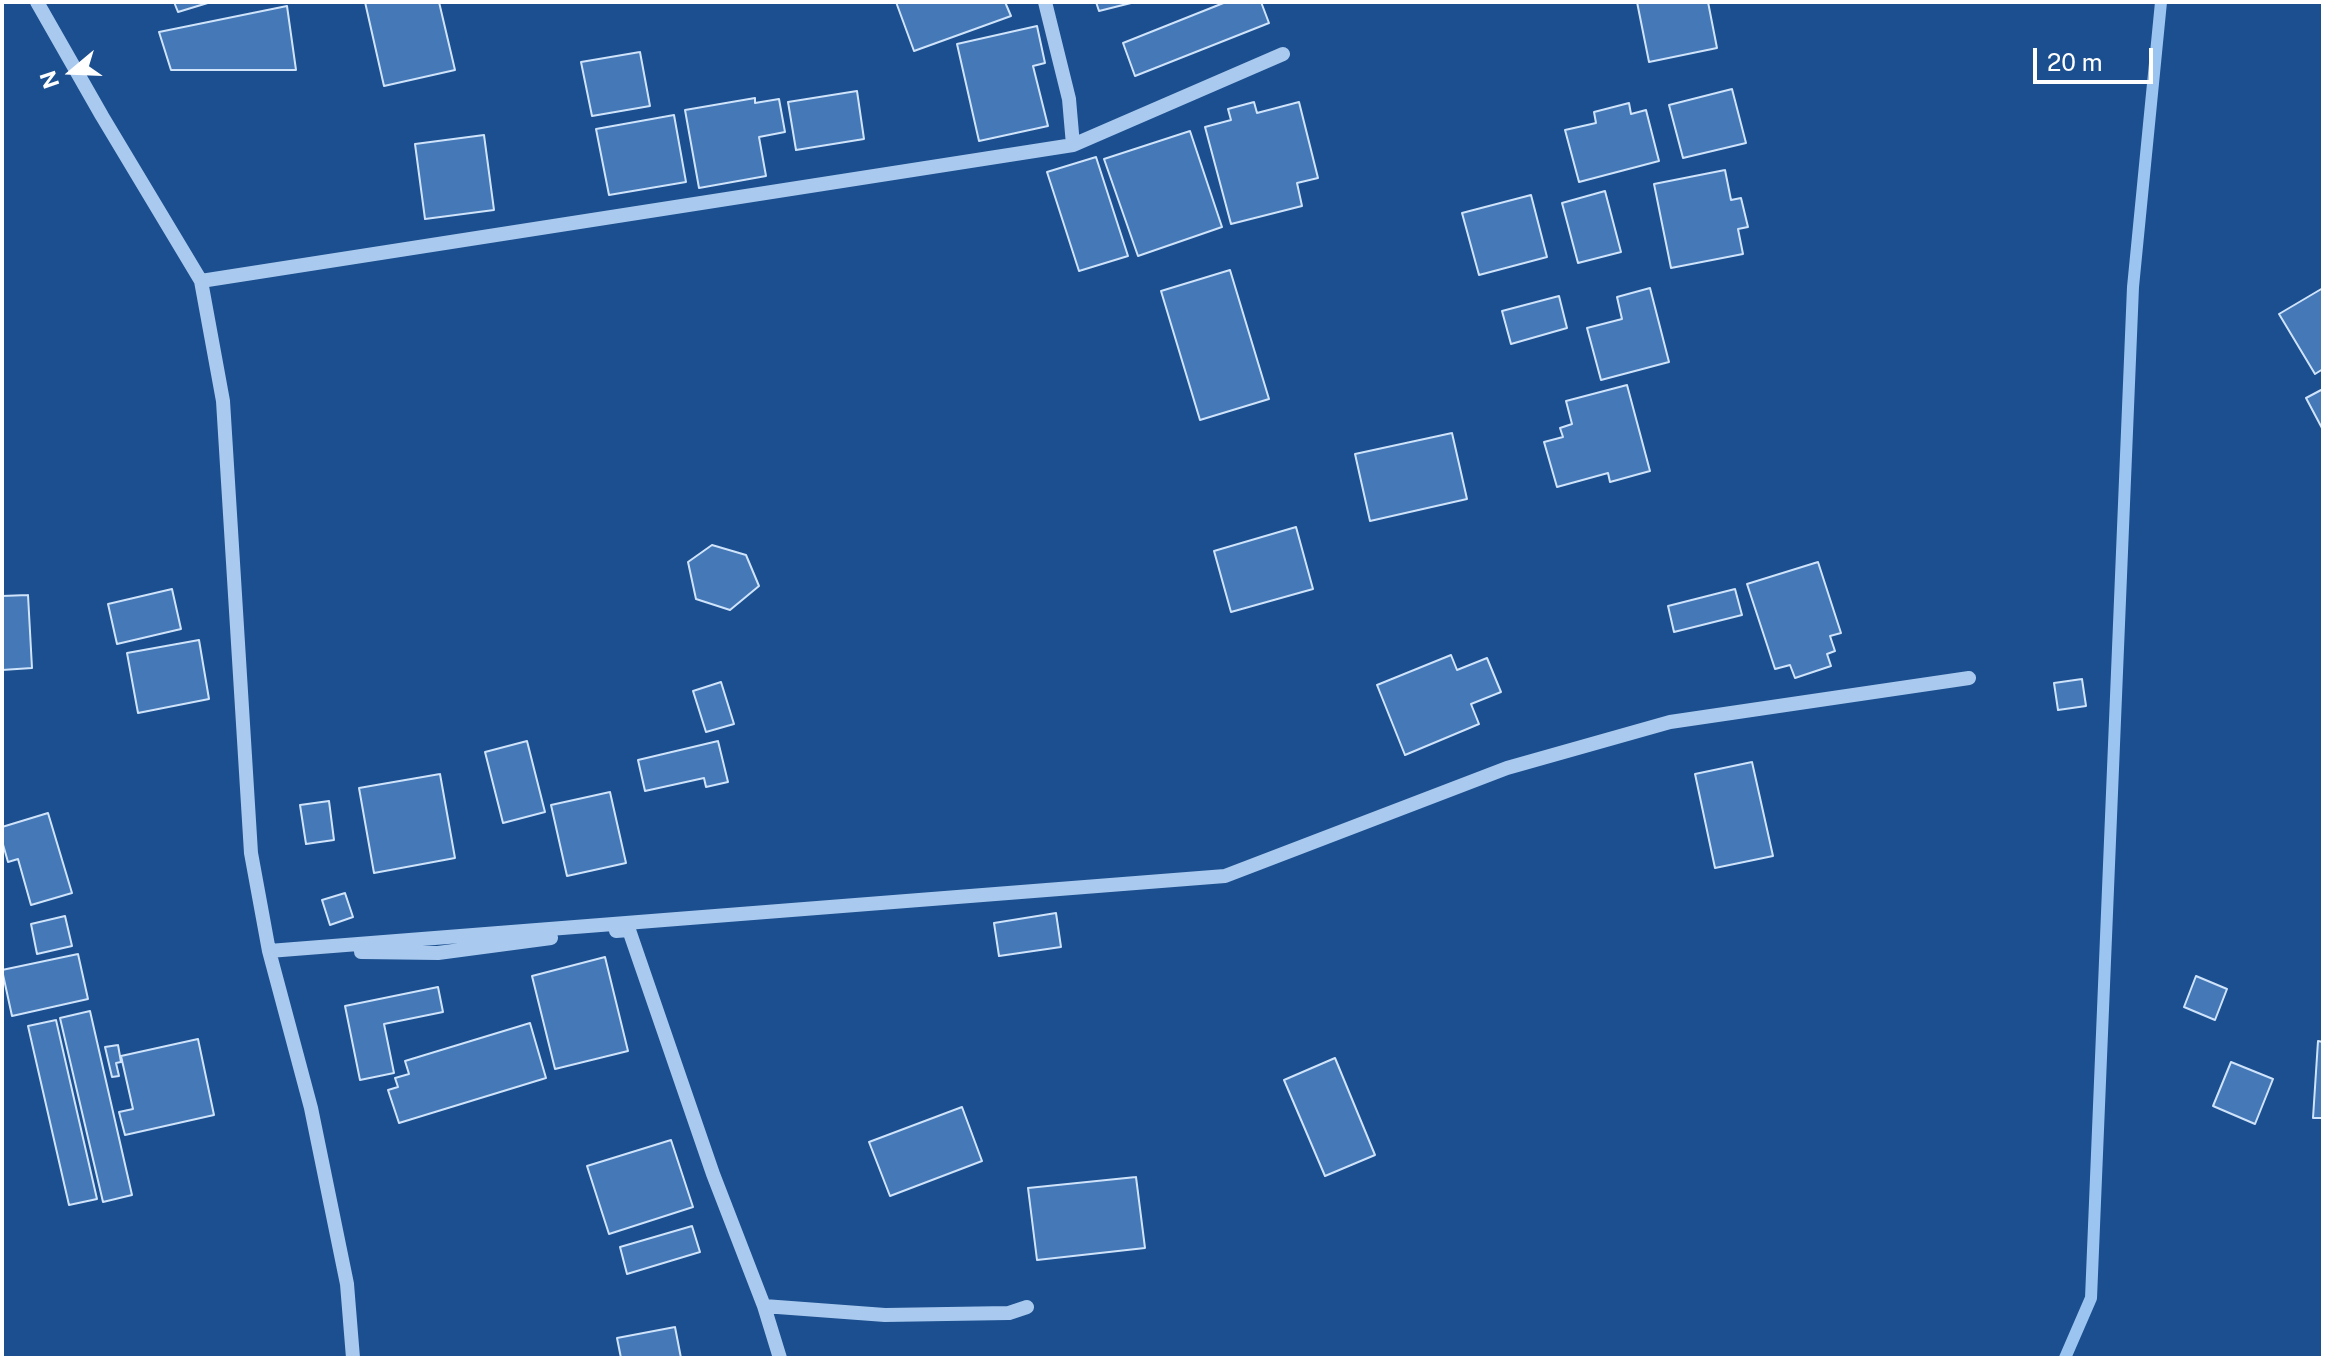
<!DOCTYPE html>
<html>
<head>
<meta charset="utf-8">
<style>
	body { margin:0 }
	#map { position:relative; width:2325px; height:1360px; overflow:hidden; background:#1b4f8f; font-family:"Public Sans",sans-serif }
	canvas { display:block }
	.frame { position:absolute; inset:0; border:4px solid #fff; pointer-events:none }
	.north { position:absolute; left:32px; top:32px; width:80px; height:80px; -webkit-text-stroke:6px #1b4f8f; paint-order:stroke; rotate:251deg; font-size:22px; font-weight:700; line-height:32px; text-align:center; color:#fff }
	.north::after { content:''; display:block; margin:auto; width:28px; height:36px; background:#fff; clip-path:polygon(50% 0,100% 100%,50% 72%,0 100%) }
	.scale { position:absolute; left:2033px; top:48px; width:120px; height:36px; box-sizing:border-box; border:4px solid #fff; border-top:0; padding-left:10px; font-size:24px; line-height:28px; white-space:nowrap; color:#fff; -webkit-text-stroke:6px #1b4f8f; paint-order:stroke }
</style>
</head>
<body>
<div id="map">
<canvas width="2325" height="1360"></canvas>
<div class="frame"></div>
<div class="north">N</div>
<div class="scale">20 m</div>
</div>
<script>
const g = document.querySelector('canvas').getContext('2d');
g.lineJoin = 'round';
function poly(rows) {
  const path = new Path2D();
  for (const r of rows) {
    path.moveTo(r[0], r[1]);
    for (let i = 2; i < r.length; i += 2) path.lineTo(r[i], r[i + 1]);
  }
  return path;
}
function stroke(path, color, width, dash) {
  g.strokeStyle = color;
  g.lineWidth = width;
  g.lineCap = dash ? 'butt' : 'round';
  g.setLineDash(dash || []);
  g.stroke(path);
}
function paint(path, color) {
  g.fillStyle = color;
  g.fill(path, 'evenodd');
}
stroke(poly([
	[2065,1358,2091,1298,2133,287,2161,2]
]), '#9cc4f0', 12);
const building = poly([
	[174,2,211,2,178,12,174,2],
	[365,2,439,2,455,70,384,86,365,2],
	[896,2,1005,2,1011,16,914,51,896,2],
	[1096,2,1135,2,1099,11,1096,2],
	[1226,2,1261,2,1269,23,1135,76,1123,43,1226,2],
	[1637,2,1708,2,1717,48,1649,62,1637,2],
	[287,6,296,70,171,70,159,32,287,6],
	[1037,26,1045,63,1033,66,1048,126,979,141,957,44,1037,26],
	[640,52,650,106,592,116,581,62,640,52],
	[1732,89,1746,143,1683,158,1669,105,1732,89],
	[857,91,864,139,796,150,788,102,857,91],
	[755,98,755,103,779,99,785,132,759,137,766,176,699,188,685,110,755,98],
	[1254,102,1257,113,1299,102,1318,178,1297,183,1302,206,1231,224,1205,127,1231,120,1228,109,1254,102],
	[1629,103,1631,114,1646,110,1659,161,1579,182,1565,130,1596,123,1594,112,1629,103],
	[674,115,686,182,609,195,596,129,674,115],
	[1190,131,1222,227,1138,256,1104,159,1190,131],
	[484,135,494,210,425,219,415,144,484,135],
	[1096,157,1128,256,1079,271,1047,172,1096,157],
	[1725,170,1731,200,1741,198,1748,227,1738,229,1743,254,1671,268,1654,184,1725,170],
	[1605,191,1621,252,1578,263,1562,203,1605,191],
	[1531,195,1547,257,1479,275,1462,213,1531,195],
	[1230,270,1269,399,1200,420,1161,291,1230,270],
	[1650,288,1669,362,1601,380,1587,328,1622,319,1617,297,1650,288],
	[2323,288,2323,369,2315,374,2279,314,2323,288],
	[1559,296,1567,328,1511,344,1502,311,1559,296],
	[1627,385,1650,471,1610,482,1608,473,1557,487,1544,442,1563,437,1560,428,1572,424,1566,401,1627,385],
	[2323,389,2323,430,2306,398,2323,389],
	[1452,433,1467,499,1370,521,1355,454,1452,433],
	[1296,527,1313,589,1231,612,1214,551,1296,527],
	[712,545,746,555,759,586,730,610,696,599,688,562,712,545],
	[1818,562,1841,633,1830,636,1835,651,1827,654,1831,666,1795,678,1790,665,1775,669,1747,584,1818,562],
	[172,589,181,629,117,644,108,604,172,589],
	[1735,589,1742,615,1674,632,1668,606,1735,589],
	[28,595,32,668,2,670,2,596,28,595],
	[199,640,209,699,138,713,127,653,199,640],
	[1451,655,1457,670,1487,658,1501,692,1471,704,1479,724,1405,755,1377,685,1451,655],
	[2082,679,2086,706,2058,710,2054,683,2082,679],
	[721,682,734,724,706,732,693,691,721,682],
	[527,741,545,812,503,823,485,752,527,741],
	[718,741,728,782,706,787,704,778,645,791,638,760,718,741],
	[1752,762,1773,856,1715,868,1695,774,1752,762],
	[440,774,455,858,374,873,359,788,440,774],
	[610,792,626,863,567,876,551,805,610,792],
	[329,801,334,840,306,844,300,805,329,801],
	[48,813,72,893,31,905,18,859,8,862,2,841,2,827,48,813],
	[345,893,353,917,330,925,322,900,345,893],
	[1056,913,1061,947,999,956,994,923,1056,913],
	[65,916,72,946,37,954,31,924,65,916],
	[78,954,88,999,12,1016,2,970,78,954],
	[605,957,628,1051,555,1069,532,976,605,957],
	[2196,976,2227,989,2215,1020,2184,1007,2196,976],
	[438,987,443,1012,384,1024,394,1073,360,1080,345,1006,438,987],
	[90,1011,132,1195,103,1202,60,1018,90,1011],
	[56,1020,97,1199,69,1205,28,1026,56,1020],
	[530,1023,546,1078,399,1123,388,1090,398,1087,395,1078,409,1074,405,1061,530,1023],
	[198,1039,214,1115,125,1135,119,1112,133,1109,121,1056,198,1039],
	[2318,1041,2323,1042,2323,1118,2313,1118,2318,1041],
	[118,1045,121,1062,116,1063,119,1076,112,1077,105,1047,118,1045],
	[1335,1058,1375,1155,1325,1176,1284,1080,1335,1058],
	[2231,1062,2273,1079,2255,1124,2213,1106,2231,1062],
	[962,1107,982,1161,890,1196,869,1142,962,1107],
	[671,1140,693,1207,609,1234,587,1166,671,1140],
	[1136,1177,1145,1248,1037,1260,1028,1188,1136,1177],
	[692,1226,700,1252,627,1274,620,1247,692,1226],
	[675,1327,681,1358,621,1358,617,1338,675,1327]
]);
paint(building, '#4478b7');
stroke(building, '#cfe3fa', 2);
stroke(poly([
	[37,2,102,116,201,281,223,401,251,853,269,951,311,1108,347,1284,353,1358],
	[1045,2,1069,99,1073,145],
	[201,281,1073,145,1283,54],
	[616,931,629,930,713,1174,764,1306,780,1358],
	[269,951,1225,876,1507,768,1670,722,1969,678],
	[361,952,438,953,551,938],
	[764,1306,885,1315,1009,1313,1027,1307]
]), '#a9c9ee', 14);
</script>
</body>
</html>
